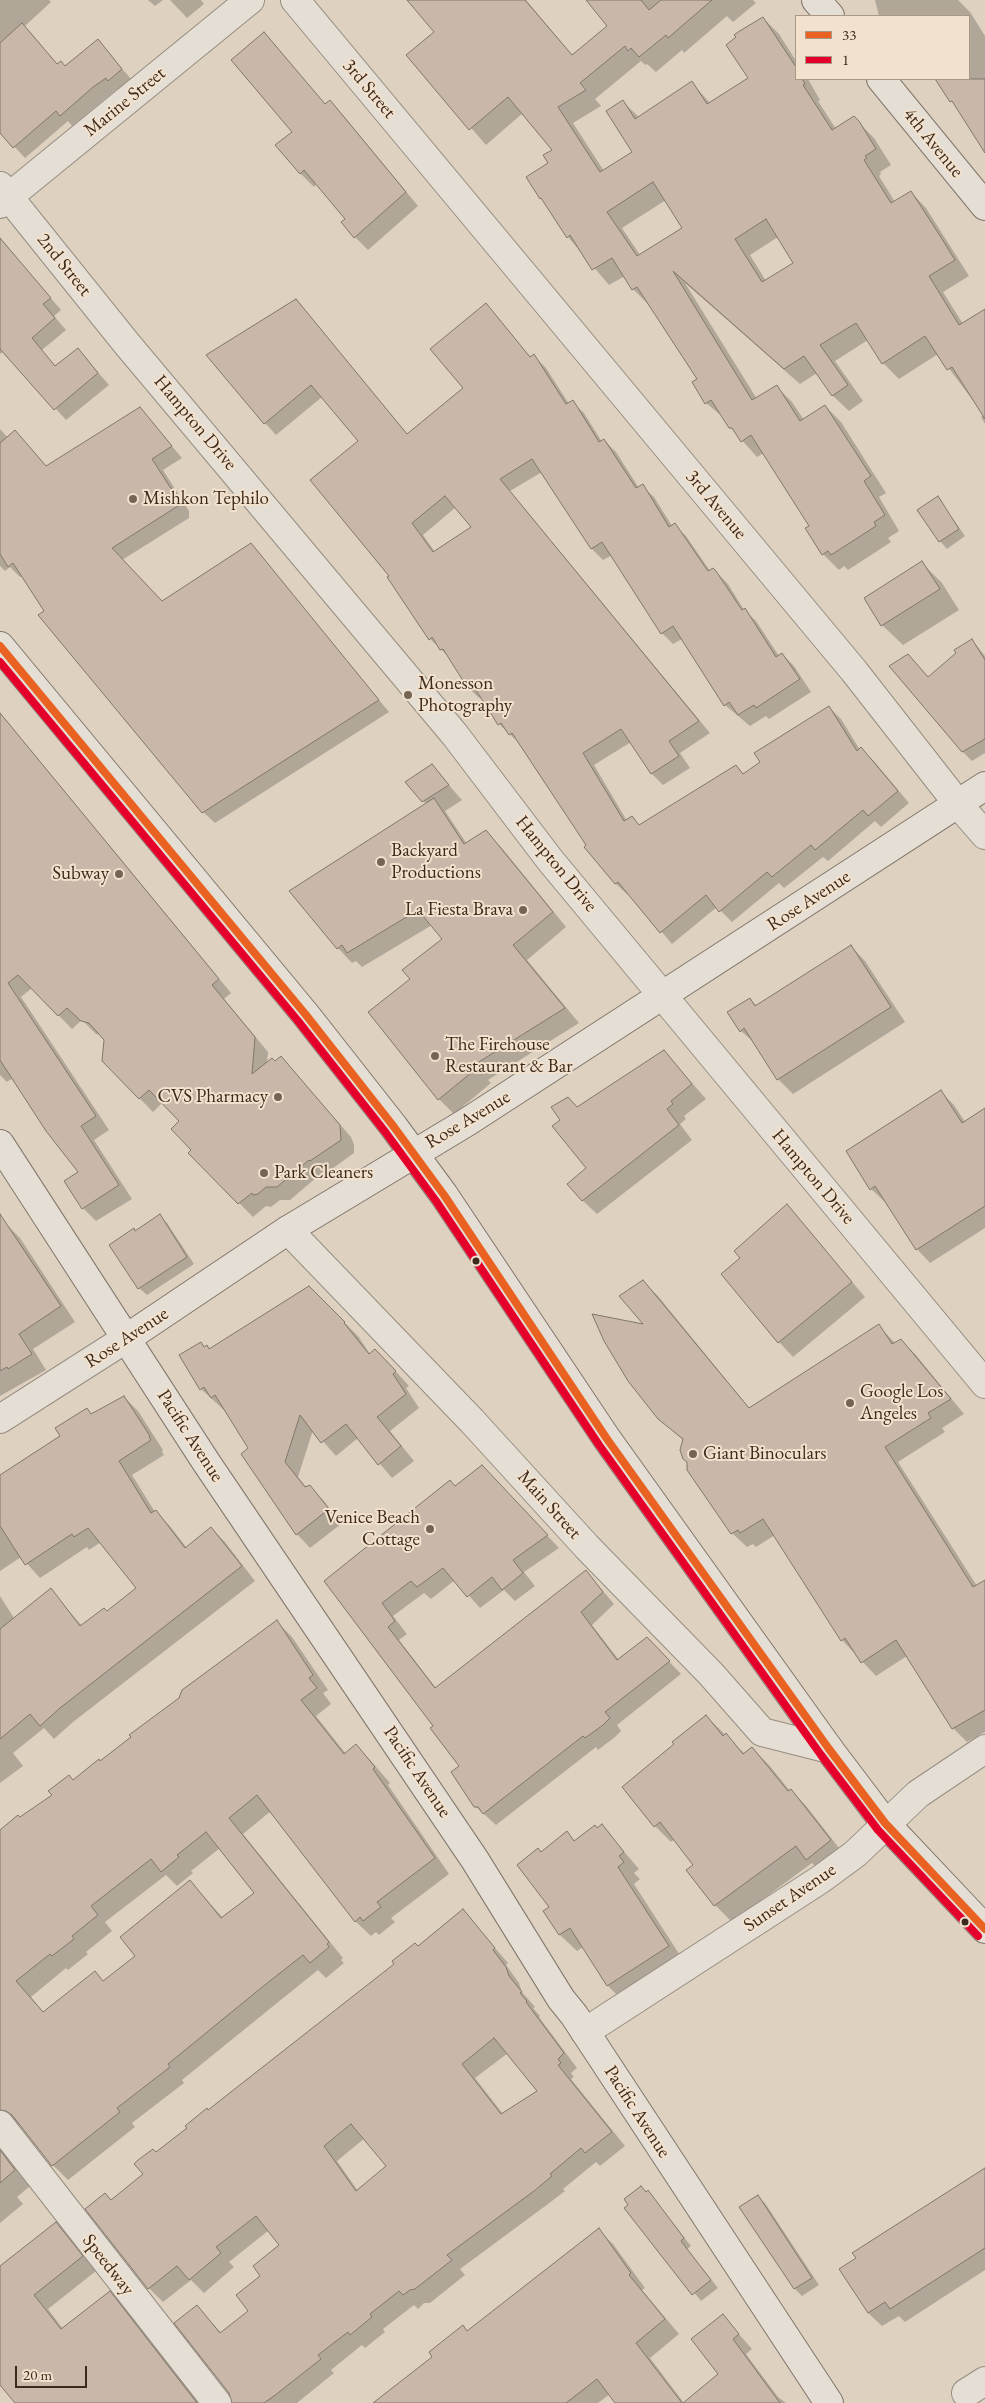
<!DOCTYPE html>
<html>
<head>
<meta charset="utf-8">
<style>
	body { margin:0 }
	#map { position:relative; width:985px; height:2403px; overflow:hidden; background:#ded1bf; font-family:"EB Garamond",serif }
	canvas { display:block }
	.legend { position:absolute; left:795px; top:15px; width:175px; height:65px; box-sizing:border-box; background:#f2e2cd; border:1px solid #aa9887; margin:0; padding:6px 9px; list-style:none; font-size:15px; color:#3d2a1d }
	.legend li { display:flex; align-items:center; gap:10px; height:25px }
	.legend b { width:25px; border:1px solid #aa9887 }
	.scale { position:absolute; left:15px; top:2366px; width:72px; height:22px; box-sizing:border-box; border:2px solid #3d2a1d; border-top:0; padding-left:6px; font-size:15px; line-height:18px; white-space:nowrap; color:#3d2a1d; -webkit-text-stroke:4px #f2e2cd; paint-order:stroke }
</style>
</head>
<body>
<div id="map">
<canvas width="985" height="2403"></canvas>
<ul class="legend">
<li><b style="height:6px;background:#e96222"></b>33</li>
<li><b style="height:6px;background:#e4002b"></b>1</li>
</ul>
<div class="scale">20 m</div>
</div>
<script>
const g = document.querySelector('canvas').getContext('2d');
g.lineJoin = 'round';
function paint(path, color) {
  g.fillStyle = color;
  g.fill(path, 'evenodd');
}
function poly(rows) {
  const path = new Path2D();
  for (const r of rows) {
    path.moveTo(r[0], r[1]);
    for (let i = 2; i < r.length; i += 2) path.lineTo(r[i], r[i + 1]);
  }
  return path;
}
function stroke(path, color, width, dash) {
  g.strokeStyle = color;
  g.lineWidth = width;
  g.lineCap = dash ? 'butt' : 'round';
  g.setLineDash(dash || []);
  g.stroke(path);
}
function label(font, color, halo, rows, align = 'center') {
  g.font = font + ' "EB Garamond",serif';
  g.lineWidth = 4;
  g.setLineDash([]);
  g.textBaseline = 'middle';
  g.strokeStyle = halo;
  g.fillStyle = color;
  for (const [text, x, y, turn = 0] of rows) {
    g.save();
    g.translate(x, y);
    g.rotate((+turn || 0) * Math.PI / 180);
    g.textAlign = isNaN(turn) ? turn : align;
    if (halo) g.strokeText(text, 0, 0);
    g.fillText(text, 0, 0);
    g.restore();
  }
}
paint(poly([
	[0,0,49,0,51,2,25,26,58,65,66,67,97,41,133,81,120,91,117,89,72,126,68,121,25,158,0,131],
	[148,0,163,0,155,6],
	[170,0,201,0,204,4,187,18],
	[408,0,526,0,573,56,609,26,587,0,753,0,756,3,733,22,727,16,684,53,682,50,656,72,647,64,645,65,641,61,595,99,601,106,573,123,604,171,634,152,623,102,640,118,692,83,711,104,749,78,763,18,779,34,796,61,796,79,808,79,820,100,818,101,836,129,858,122,874,138,891,165,880,172,881,174,879,176,895,202,911,192,926,208,969,276,943,292,963,324,985,310,985,424,981,417,984,415,938,354,899,379,883,363,868,340,835,361,863,401,849,411,833,396,817,373,800,384,685,283,757,399,777,387,792,402,804,420,825,406,841,422,886,493,879,497,899,531,888,538,891,542,848,570,844,566,839,570,823,554,810,526,764,453,757,457,730,427,723,417,706,403,699,379,649,305,633,289,625,276,609,285,568,237,550,163,554,150,523,113,486,145,408,55,436,32],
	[666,200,684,228,640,255,622,228],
	[778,237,795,263,766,281,750,255],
	[875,0,958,0,970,12,985,36,985,146,936,79,969,79,969,16,879,16],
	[264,34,326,105,330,102,343,115,418,206,368,250,355,237,347,219,317,183,314,187,300,173,293,132],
	[0,238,61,310,54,316,66,330,42,350,56,367,78,349,109,385,66,420,4,351,0,354],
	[295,300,408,435,464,388,486,305,531,358,534,356,546,368,569,404,572,402,584,413,602,442,604,440,616,452,639,488,642,486,654,497,672,526,674,525,686,536,710,571,716,572,728,584,744,610,756,621,779,656,782,654,794,666,811,692,769,719,766,716,750,726,725,705,682,639,673,644,662,633,612,555,603,560,592,549,542,472,510,491,710,733,680,753,690,768,663,785,652,774,631,742,594,765,627,821,640,826,735,766,744,775,829,707,841,719,860,750,873,760,909,803,881,827,875,821,828,861,823,857,784,888,779,883,732,922,717,907,672,944,630,894,628,895,616,884,586,847,588,846,520,744,499,724,481,697,479,698,468,687,449,657,430,639,391,576,359,442,322,397,276,435,265,423],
	[456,507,473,527,435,552,423,535],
	[140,409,182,458,163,470,189,511,189,518,122,560,162,603,251,545,389,712,215,823,203,812,46,611,23,576,20,577,10,567,5,571,0,566,0,429,8,438,15,432,47,467],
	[938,498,965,536,947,549,940,541],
	[922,563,942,583,959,610,903,645,882,625],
	[972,640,985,656,985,753,972,761,959,748,908,655,929,678],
	[0,713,231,993,224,999,268,1052,267,1063,275,1062,281,1057,351,1137,354,1145,354,1153,325,1174,323,1172,290,1200,280,1200,271,1207,266,1206,253,1217,190,1153,193,1151,181,1121,163,1102,153,1112,103,1061,105,1039,102,1035,96,1034,82,1020,72,1029,32,988,21,997,109,1130,94,1140,132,1199,96,1221,83,1208,80,1173,13,1078,7,1082,0,1075],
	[432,766,462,800,445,811,467,844,486,832,501,847,566,927,527,960,579,1023,488,1080,491,1083,454,1114,439,1099,370,1013,411,979,444,939,432,925,362,967,356,961,352,963,338,948,426,804,407,782],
	[851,946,865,961,905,1022,793,1094,778,1079,756,1044,741,1031,750,999,757,1006],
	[664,1051,706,1099,684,1116,686,1119,680,1124,692,1140,597,1214,582,1200,588,1169,577,1108],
	[941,1092,954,1105,965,1122,985,1110,985,1228,930,1263,917,1249,886,1201,885,1202,871,1189],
	[787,1206,865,1297,793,1357,779,1342,741,1258],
	[160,1216,167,1223,194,1264,147,1295,139,1288,136,1232],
	[4,1222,20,1238,75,1322,33,1349,46,1370,0,1396,0,1225],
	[643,1282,658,1296,750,1409,879,1326,896,1344,901,1340,916,1355,964,1414,942,1428,945,1432,898,1462,977,1586,985,1581,985,1732,967,1742,953,1728,907,1656,876,1676,842,1640,775,1535,756,1547,753,1544,747,1547,732,1533,684,1441,659,1418],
	[344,1322,358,1336,370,1354,389,1364,409,1386,406,1388,419,1408,390,1431,414,1461,392,1478,358,1438,336,1456,313,1430,298,1477,307,1488,310,1487,324,1501,341,1524,310,1548,297,1534,250,1449,225,1411,201,1389,201,1344,210,1350],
	[124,1397,138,1411,163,1450,162,1452,164,1455,132,1475,155,1512,169,1525,187,1548,211,1528,225,1542,255,1581,73,1722,54,1739,44,1728,13,1753,23,1766,0,1783,0,1596,14,1618,51,1590,82,1626,107,1612,138,1588,101,1542,89,1550,87,1547,40,1578,21,1557,0,1571,0,1477,62,1436,87,1410,92,1415],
	[494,1479,559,1548,524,1572,535,1586,515,1601,504,1590,480,1608,455,1580,431,1599,424,1593,393,1616,407,1634,399,1640,436,1688,586,1571,614,1604,592,1625,619,1660,659,1651,681,1674,617,1725,621,1731,615,1737,598,1750,596,1747,496,1825,475,1806,461,1766,435,1726,326,1581,456,1487],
	[277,1622,292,1637,328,1690,323,1693,331,1704,316,1716,346,1754,356,1746,371,1761,390,1783,388,1785,449,1874,391,1918,395,1922,379,1935,376,1932,371,1936,355,1921,271,1811,243,1834,343,1958,341,1960,344,1963,326,1978,318,1970,282,1999,182,2080,184,2083,132,2123,135,2127,68,2180,53,2165,21,2125,14,2124,0,2137,0,1838,20,1819,100,1763],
	[220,1848,255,1894,223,1918,190,1881,137,1956,104,1982,95,1973,44,2013,31,1997,66,1968,68,1970,88,1954,86,1952,112,1931,105,1922,166,1875,177,1886,193,1873,191,1871],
	[706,1716,745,1754,752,1748,769,1765,790,1791,791,1790,807,1807,846,1857,824,1875,812,1863,732,1922,715,1905,688,1870,695,1865,675,1839,671,1842,655,1826],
	[602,1826,639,1869,634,1873,640,1879,634,1884,685,1963,624,2002,608,1986,583,1947,577,1951,560,1935,545,1912,551,1908,541,1853,567,1833,575,1841],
	[463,1911,508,1963,506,1965,519,1983,522,1992,535,2007,533,2008,540,2016,539,2017,577,2068,571,2073,574,2077,571,2079,625,2146,600,2166,596,2162,563,2189,565,2191,548,2204,460,2269,465,2275,430,2303,424,2303,418,2309,414,2305,383,2329,385,2332,365,2348,362,2345,331,2370,334,2373,297,2403,234,2403,197,2306,222,2334,250,2311,262,2276,281,2245,269,2230,229,2262,234,2267,204,2293,191,2280,163,2302,149,2288,87,2209,112,2201,144,2175,156,2154],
	[508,2053,538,2091,503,2114,475,2078],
	[365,2138,388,2167,358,2191,337,2161],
	[0,2145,30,2186,17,2197,23,2204,0,2223],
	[985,2169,985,2270,905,2322,899,2316,882,2326,868,2313],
	[648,2192,691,2246,687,2249,718,2288,701,2301,626,2208],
	[757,2196,765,2203,819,2285,802,2296,795,2289,741,2207],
	[56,2223,96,2271,48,2309,63,2329,110,2293,124,2307,199,2403,16,2403,0,2382,0,2267],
	[598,2230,613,2244,645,2288,642,2290,679,2334,650,2358,684,2403,617,2403,610,2394,598,2403,375,2403],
	[723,2316,752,2349,746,2354,778,2397,786,2403,685,2403,720,2374]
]), '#0003');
const building = poly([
	[407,0,525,0,572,55,607,26,586,0,641,0,649,10,661,0,712,0,668,38,666,35,639,57,631,48,628,51,625,46,580,83,586,90,558,107,600,172,632,152,606,111,623,100,635,119,692,81,707,104,748,78,726,45,736,37,734,35,738,32,763,17,796,67,796,79,802,79,805,84,803,85,832,130,854,116,859,121,876,149,865,156,867,158,864,160,891,203,911,191,937,231,955,260,929,276,959,325,985,309,985,419,952,367,947,370,925,336,882,364,856,323,820,345,848,385,832,396,804,356,784,369,673,271,752,400,777,385,800,421,825,405,871,476,864,481,885,515,874,522,876,526,831,555,828,551,822,555,805,528,809,526,751,435,741,442,732,428,729,428,711,400,705,404,692,382,697,379,637,287,632,290,612,258,592,270,570,235,567,238,541,198,540,199,526,177,548,163,543,155,552,150,508,97,469,130,406,55,434,32,407,0],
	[653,182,682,228,637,256,607,212,653,182],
	[766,219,793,263,762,282,735,239,766,219],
	[22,23,57,64,61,61,65,66,98,39,122,69,108,81,106,78,93,87,60,116,56,111,13,148,0,133,0,43,22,23],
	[264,32,325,104,330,100,406,192,354,238,341,222,345,219,304,170,300,174,275,145,292,132,231,60,264,32],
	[935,79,985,79,985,153,952,101,950,102,935,79],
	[0,238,51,298,43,304,55,318,32,338,55,366,78,348,98,373,54,410,0,349,0,238],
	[296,299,407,434,463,388,430,349,486,303,530,357,534,354,566,404,573,400,599,442,604,439,636,488,643,484,669,527,675,523,708,571,713,568,716,571,742,610,745,608,776,657,782,653,800,679,756,708,754,705,738,715,729,702,724,706,673,626,661,634,602,542,591,549,532,459,500,479,699,721,669,741,679,756,651,774,621,729,583,753,624,821,632,816,639,825,736,765,743,774,760,762,754,753,829,706,857,751,861,747,898,791,868,816,863,810,815,850,811,845,772,877,767,872,719,912,706,895,660,933,618,882,615,884,584,847,586,845,512,733,509,735,501,723,498,725,474,687,472,689,470,685,467,687,443,649,440,650,432,637,429,640,387,577,389,576,310,480,358,441,311,385,264,424,206,355,296,299],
	[445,496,471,527,433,552,412,523,445,496],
	[140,407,172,446,152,459,181,504,112,548,162,601,251,543,379,700,202,813,38,615,44,611,13,563,8,567,0,554,0,443,15,430,46,466,140,407],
	[938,496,959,529,939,542,917,510,938,496],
	[922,561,940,589,881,626,864,598,922,561],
	[972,639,985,660,985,739,962,752,889,666,908,654,928,677,956,653,954,650,972,639],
	[0,713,219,979,212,985,255,1037,252,1074,272,1058,275,1061,281,1056,340,1125,341,1140,310,1161,309,1160,277,1187,266,1187,258,1194,253,1195,252,1193,238,1204,188,1153,191,1150,171,1129,179,1121,149,1090,139,1099,102,1061,104,1040,89,1023,81,1021,67,1008,58,1016,18,975,8,983,96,1116,81,1126,119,1185,82,1209,64,1181,78,1172,46,1131,0,1060,0,713],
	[432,764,449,785,422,802,405,782,432,764],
	[434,798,464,844,486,830,553,912,513,945,565,1008,474,1065,477,1068,438,1100,368,1012,410,979,402,970,442,939,418,910,347,953,342,945,337,949,289,891,434,798],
	[851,945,891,1007,777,1080,744,1028,740,1032,727,1012,750,998,755,1006,851,945],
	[664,1050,692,1084,671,1101,673,1104,667,1109,679,1125,582,1201,567,1184,586,1168,552,1126,560,1120,551,1107,568,1097,577,1107,664,1050],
	[941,1090,962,1123,985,1108,985,1206,916,1250,875,1186,870,1190,846,1151,941,1090],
	[787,1204,852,1282,778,1343,721,1274,740,1258,734,1251,787,1204],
	[0,1214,61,1306,19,1334,32,1354,8,1369,7,1367,0,1371,0,1214],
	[160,1214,187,1257,138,1289,109,1245,134,1228,135,1231,160,1214],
	[643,1280,749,1408,879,1324,892,1344,901,1339,951,1399,928,1413,931,1418,885,1447,973,1587,985,1580,985,1710,952,1729,896,1640,861,1663,845,1638,841,1641,763,1519,740,1533,738,1530,731,1534,687,1470,687,1462,683,1459,680,1450,683,1439,658,1419,628,1381,604,1341,592,1314,643,1324,619,1296,643,1280],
	[309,1286,345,1322,344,1323,369,1354,375,1349,396,1371,393,1374,406,1394,377,1417,401,1446,378,1465,346,1424,321,1443,300,1415,285,1462,305,1487,310,1485,329,1509,296,1535,241,1454,248,1448,215,1395,211,1398,204,1387,200,1390,179,1355,201,1342,204,1347,207,1345,209,1349,309,1286],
	[124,1396,150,1436,149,1437,151,1440,119,1461,151,1513,156,1510,185,1548,211,1527,242,1566,60,1708,40,1726,30,1714,0,1739,0,1629,51,1588,80,1626,104,1608,107,1611,136,1588,88,1528,74,1537,72,1534,25,1565,0,1526,0,1475,60,1436,55,1428,87,1408,91,1414,124,1396],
	[482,1465,548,1535,513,1560,523,1573,502,1590,492,1577,467,1597,443,1568,417,1587,411,1581,382,1603,395,1621,388,1627,435,1688,586,1570,603,1592,581,1612,617,1660,647,1637,670,1661,605,1712,610,1718,603,1725,585,1738,583,1736,483,1814,478,1807,474,1807,451,1772,459,1766,430,1728,433,1726,324,1581,450,1480,455,1486,482,1465],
	[277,1620,313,1675,309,1678,317,1688,301,1700,344,1754,356,1744,375,1767,373,1769,435,1858,377,1902,381,1907,363,1921,360,1917,355,1922,257,1795,229,1818,329,1942,327,1944,329,1947,310,1963,303,1955,266,1984,168,2064,170,2067,117,2108,120,2112,52,2166,12,2115,6,2111,0,2110,0,1830,18,1815,20,1817,52,1795,48,1791,69,1775,73,1780,99,1759,100,1761,131,1737,129,1735,179,1698,182,1690,277,1620],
	[206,1832,254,1893,221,1918,190,1880,120,1937,135,1956,103,1981,95,1971,43,2012,16,1981,50,1954,52,1956,74,1939,72,1936,98,1915,91,1906,151,1859,161,1872,179,1857,177,1855,206,1832],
	[706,1715,723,1736,726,1733,743,1754,752,1747,788,1791,791,1789,831,1840,806,1860,796,1846,714,1906,686,1870,693,1865,660,1822,654,1827,622,1787,674,1744,672,1742,706,1715],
	[602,1824,624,1852,619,1856,624,1862,618,1867,669,1946,607,1986,570,1928,559,1935,543,1911,549,1907,517,1865,538,1848,541,1852,567,1831,574,1841,595,1825,597,1828,602,1824],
	[463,1909,495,1948,493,1950,506,1967,509,1976,522,1992,520,1993,527,2001,526,2002,564,2053,558,2059,561,2063,558,2065,612,2132,585,2153,581,2148,550,2174,552,2176,534,2191,447,2255,452,2260,415,2289,410,2290,403,2295,399,2291,370,2314,372,2317,350,2335,348,2332,318,2355,321,2359,274,2396,264,2403,232,2403,229,2393,174,2323,197,2305,220,2333,248,2311,236,2295,260,2276,253,2266,279,2245,256,2216,216,2247,221,2253,189,2280,177,2266,148,2289,85,2209,105,2193,111,2200,143,2174,134,2164,138,2160,153,2149,156,2152,187,2128,185,2126,207,2108,208,2110,394,1964,392,1961,415,1943,418,1946,463,1909],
	[494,2038,537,2091,501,2114,462,2064,494,2038],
	[351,2124,386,2166,356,2191,324,2146,351,2124],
	[0,2150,15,2170,0,2183,0,2150],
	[985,2168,985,2248,890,2309,885,2302,868,2313,839,2269,856,2258,852,2253,985,2168],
	[641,2186,646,2192,648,2190,684,2238,681,2241,711,2280,692,2295,624,2208,628,2205,624,2199,641,2186],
	[758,2195,812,2278,794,2289,739,2207,758,2195],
	[56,2222,83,2256,34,2295,61,2329,110,2291,197,2403,15,2403,0,2385,0,2266,56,2222],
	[599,2228,631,2273,629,2275,665,2319,636,2343,682,2403,615,2403,597,2379,566,2403,373,2403,432,2357,429,2352,463,2325,467,2331,599,2228],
	[723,2314,739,2334,733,2339,780,2403,683,2403,718,2374,691,2339,723,2314]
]);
paint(building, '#c9b8aa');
stroke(building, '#80766b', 1);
const street = poly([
	[295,0,854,671,958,804,985,835],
	[0,186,127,344,455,735,550,860,985,1384],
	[0,204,250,0],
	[288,1230,472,1421,587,1547,711,1674,762,1732,829,1749],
	[0,1419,127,1338],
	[585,2032,821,1879,855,1854,918,1794,985,1749],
	[0,2125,217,2403],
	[966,2393,985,2381]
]);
const secondary = poly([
	[816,0,830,16],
	[881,79,985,206],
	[0,646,306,1015,394,1127,444,1195,607,1439,829,1749,885,1823,985,1929],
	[0,1144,206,1462,475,1860,561,1999,574,2015,829,2403],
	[127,1338,288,1230,467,1122,985,786]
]);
stroke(street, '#968d81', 30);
stroke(secondary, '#80766b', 30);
stroke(street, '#e5ded5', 28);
stroke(secondary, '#e5ded5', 28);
stroke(poly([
	[0,646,306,1015,394,1127,444,1195,607,1439,829,1749,885,1823,985,1929]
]), '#e96222', 8);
stroke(poly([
	[0,662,298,1021,386,1133,436,1201,599,1445,821,1755,878,1830,978,1936]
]), '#e4002b', 8);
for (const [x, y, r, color] of [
	[133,499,5,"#756456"],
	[408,695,5,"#756456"],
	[381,862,5,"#756456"],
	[119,874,5,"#756456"],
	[523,910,5,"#756456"],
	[435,1056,5,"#756456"],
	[278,1097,5,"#756456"],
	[264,1173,5,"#756456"],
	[476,1261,4.5,"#3d2a1d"],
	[850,1403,5,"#756456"],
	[693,1454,5,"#756456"],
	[430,1529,5,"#756456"],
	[965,1922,4.5,"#3d2a1d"]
]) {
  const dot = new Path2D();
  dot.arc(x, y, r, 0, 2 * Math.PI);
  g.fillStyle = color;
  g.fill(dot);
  stroke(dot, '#f2e2cd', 2);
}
label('19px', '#3d2a1d', '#f2e2cd', [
	["3rd Street",369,89,50],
	["Marine Street",125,102,-39],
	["4th Avenue",933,143,51],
	["2nd Street",64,265,51],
	["Hampton Drive",195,423,50],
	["3rd Avenue",716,505,50],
	["Hampton Drive",556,864,51],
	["Rose Avenue",809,901,-33],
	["Rose Avenue",468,1120,-31],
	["Hampton Drive",813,1177,50],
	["Rose Avenue",127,1338,-33],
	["Pacific Avenue",190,1436,57],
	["Main Street",549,1505,48],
	["Pacific Avenue",417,1772,56],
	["Sunset Avenue",790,1898,-34],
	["Pacific Avenue",637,2112,57],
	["Speedway",108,2265,52]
]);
label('19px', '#3d2a1d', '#f2e2cd', [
	["Mishkon Tephilo",143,499],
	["Monesson",418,684],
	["Photography",418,706],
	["Backyard",391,851],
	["Productions",391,873],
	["Subway",109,874,"right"],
	["La Fiesta Brava",513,910,"right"],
	["The Firehouse",445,1045],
	["Restaurant & Bar",445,1067],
	["CVS Pharmacy",268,1097,"right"],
	["Park Cleaners",274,1173],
	["Google Los",860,1392],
	["Angeles",860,1414],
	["Giant Binoculars",703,1454],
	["Venice Beach",420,1518,"right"],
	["Cottage",420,1540,"right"]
], 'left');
</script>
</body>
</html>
